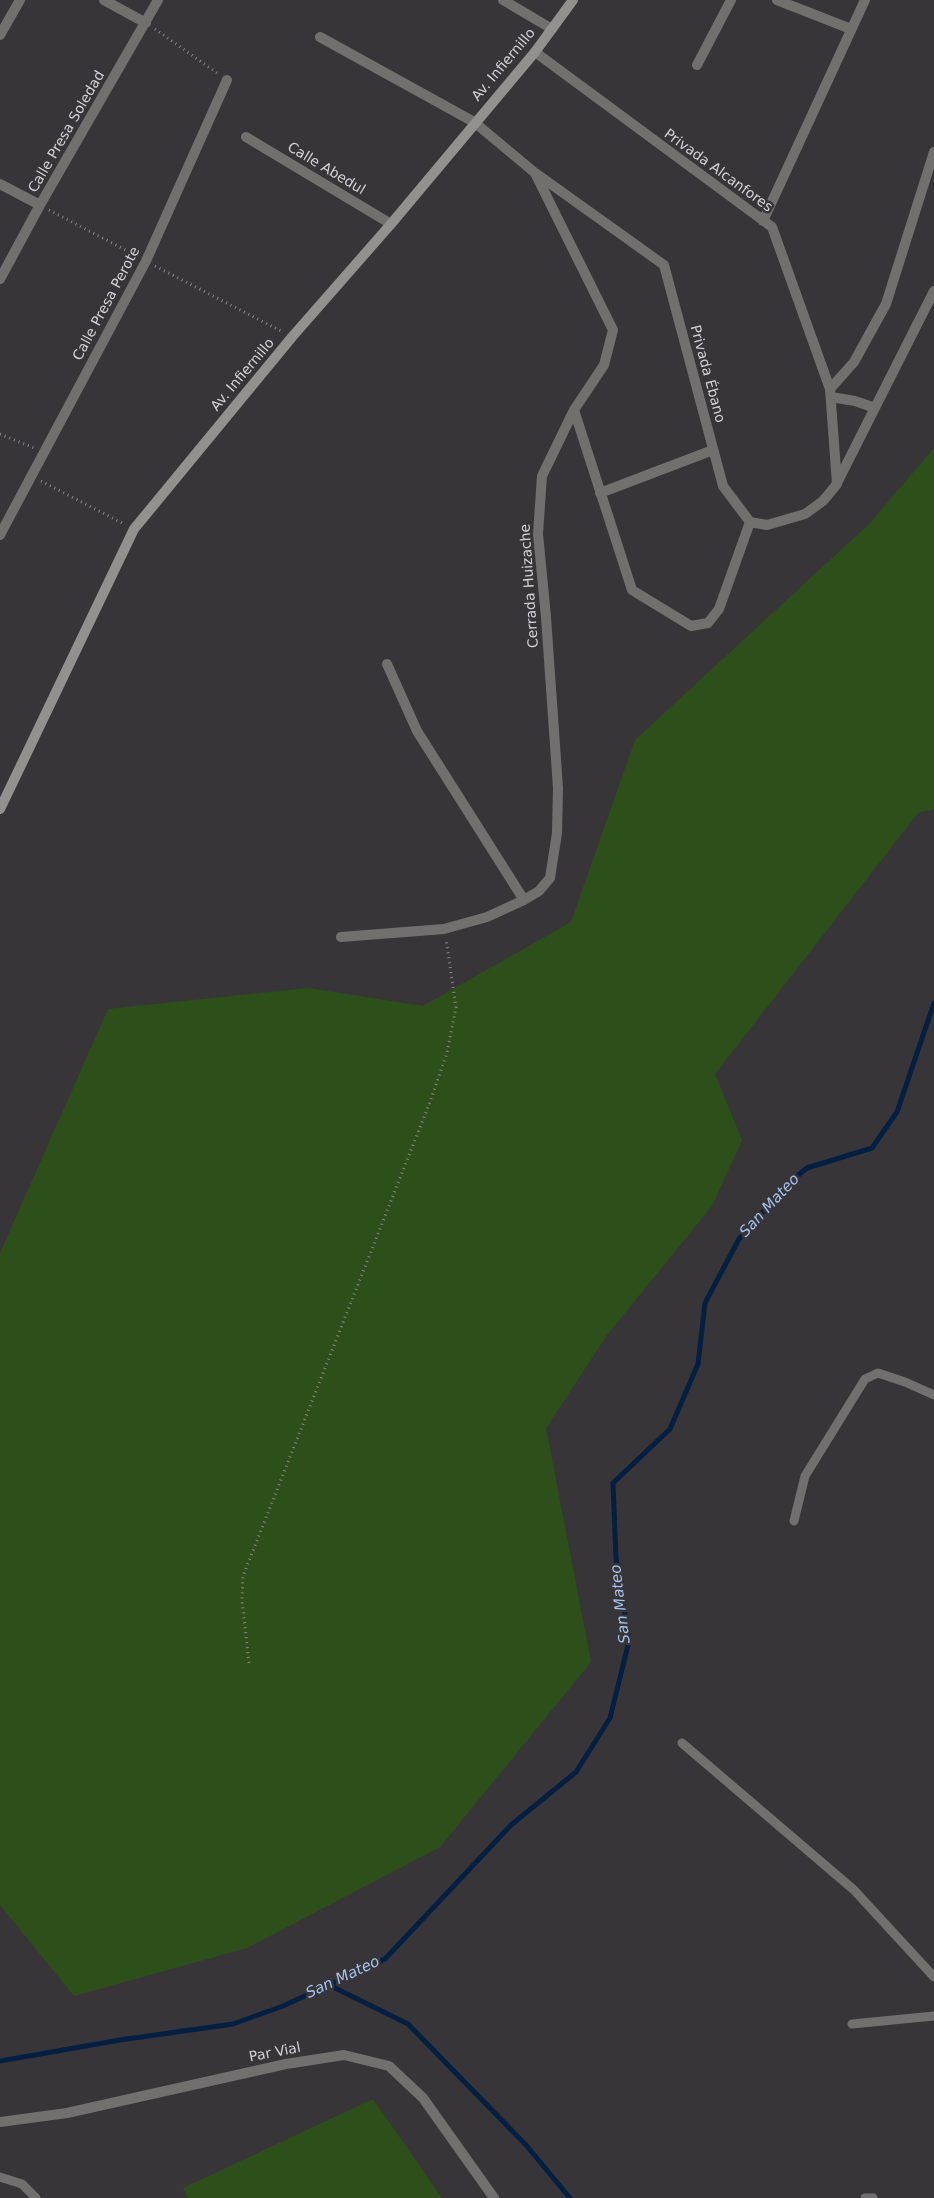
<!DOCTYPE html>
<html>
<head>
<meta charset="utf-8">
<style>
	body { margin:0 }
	canvas { display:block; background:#383538 }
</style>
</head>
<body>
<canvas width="934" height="2198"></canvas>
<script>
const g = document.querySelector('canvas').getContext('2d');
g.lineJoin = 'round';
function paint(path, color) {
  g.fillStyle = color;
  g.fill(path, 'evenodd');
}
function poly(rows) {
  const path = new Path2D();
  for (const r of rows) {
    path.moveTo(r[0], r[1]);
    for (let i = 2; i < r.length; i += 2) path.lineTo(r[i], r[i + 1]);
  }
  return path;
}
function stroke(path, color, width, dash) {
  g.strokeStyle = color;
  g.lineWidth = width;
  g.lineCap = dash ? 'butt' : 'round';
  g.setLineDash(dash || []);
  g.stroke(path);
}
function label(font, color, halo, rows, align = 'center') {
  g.font = font + ' "DejaVu Sans",sans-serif';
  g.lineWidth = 5;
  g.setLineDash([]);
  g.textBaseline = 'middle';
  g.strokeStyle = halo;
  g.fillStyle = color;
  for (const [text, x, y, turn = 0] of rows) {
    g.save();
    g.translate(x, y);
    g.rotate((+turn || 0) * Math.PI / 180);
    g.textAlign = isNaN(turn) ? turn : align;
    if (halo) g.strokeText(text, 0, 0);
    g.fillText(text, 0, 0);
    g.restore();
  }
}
paint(poly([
	[934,448,934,809,918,813,715,1074,742,1140,712,1206,607,1335,546,1428,591,1662,440,1847,247,1948,74,1996,0,1905,0,1253,108,1009,308,988,423,1006,571,922,635,740,869,524],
	[373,2099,442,2198,188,2198,183,2188]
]), '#2d4f1a');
stroke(poly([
	[329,1985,408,2024,526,2145,570,2198],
	[0,2061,120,2040,233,2024,283,2006,385,1959,511,1825,576,1772,610,1718,629,1641,616,1558,613,1483,670,1429,698,1364,705,1303,739,1239,786,1185,807,1168,872,1148,897,1112,934,1003]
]), '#031f42', 5);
stroke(poly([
	[155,29,217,73],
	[49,210,137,256],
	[155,266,281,331],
	[0,434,34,448],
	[41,481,124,524],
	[249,1663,242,1600,243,1576,430,1102,447,1053,456,1007,446,939]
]), '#888588', 3, [1, 4]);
stroke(poly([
	[794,1521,805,1476,865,1379,878,1373,905,1382,934,1395],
	[682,1743,854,1890,934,1977],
	[852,2024,934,2016],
	[0,2177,22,2184,36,2198],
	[865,2198,873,2198]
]), '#72706f', 9);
stroke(poly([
	[104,0,146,23],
	[503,0,552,29],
	[777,0,851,29],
	[0,35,20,0],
	[320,37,474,122,534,172,664,265,723,486,750,522,767,525,805,514,823,501,837,484,830,389,772,227,535,52],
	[697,65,731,0],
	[246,137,391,224],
	[0,184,40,205],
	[763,221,865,0],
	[0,279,40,205,158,0],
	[830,389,854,362,886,304,934,152],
	[831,397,855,401,875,408],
	[574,410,632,590,691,626,708,623,719,609,750,522],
	[837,483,934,291],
	[600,493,713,450],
	[0,535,146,261,227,80],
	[387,664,417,731,524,900],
	[341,937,444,929,487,917,524,900,539,891,550,878,557,833,558,788,546,617,538,534,542,476,574,410,604,365,613,330,536,175],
	[0,2122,67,2113,286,2064,344,2055,389,2066,423,2098,494,2198]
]), '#72706f', 10);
stroke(poly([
	[0,809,134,529,292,337,391,224,535,52,573,0]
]), '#94908f', 10);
label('14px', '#d4d1d4', '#383538', [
	["Av. Infiernillo",504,65,-50],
	["Calle Presa Soledad",67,132,-60],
	["Calle Abedul",326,169,31],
	["Privada Alcanfores",718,171,36],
	["Calle Presa Perote",107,304,-62],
	["Privada Ébano",707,374,75],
	["Av. Infiernillo",243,375,-50],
	["Cerrada Huizache",530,586,-94],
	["Par Vial",275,2053,-11]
]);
label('italic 15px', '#a1c3f0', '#383538', [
	["San Mateo",770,1206,-47],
	["San Mateo",621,1604,-97],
	["San Mateo",343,1978,-25]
]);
</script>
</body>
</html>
